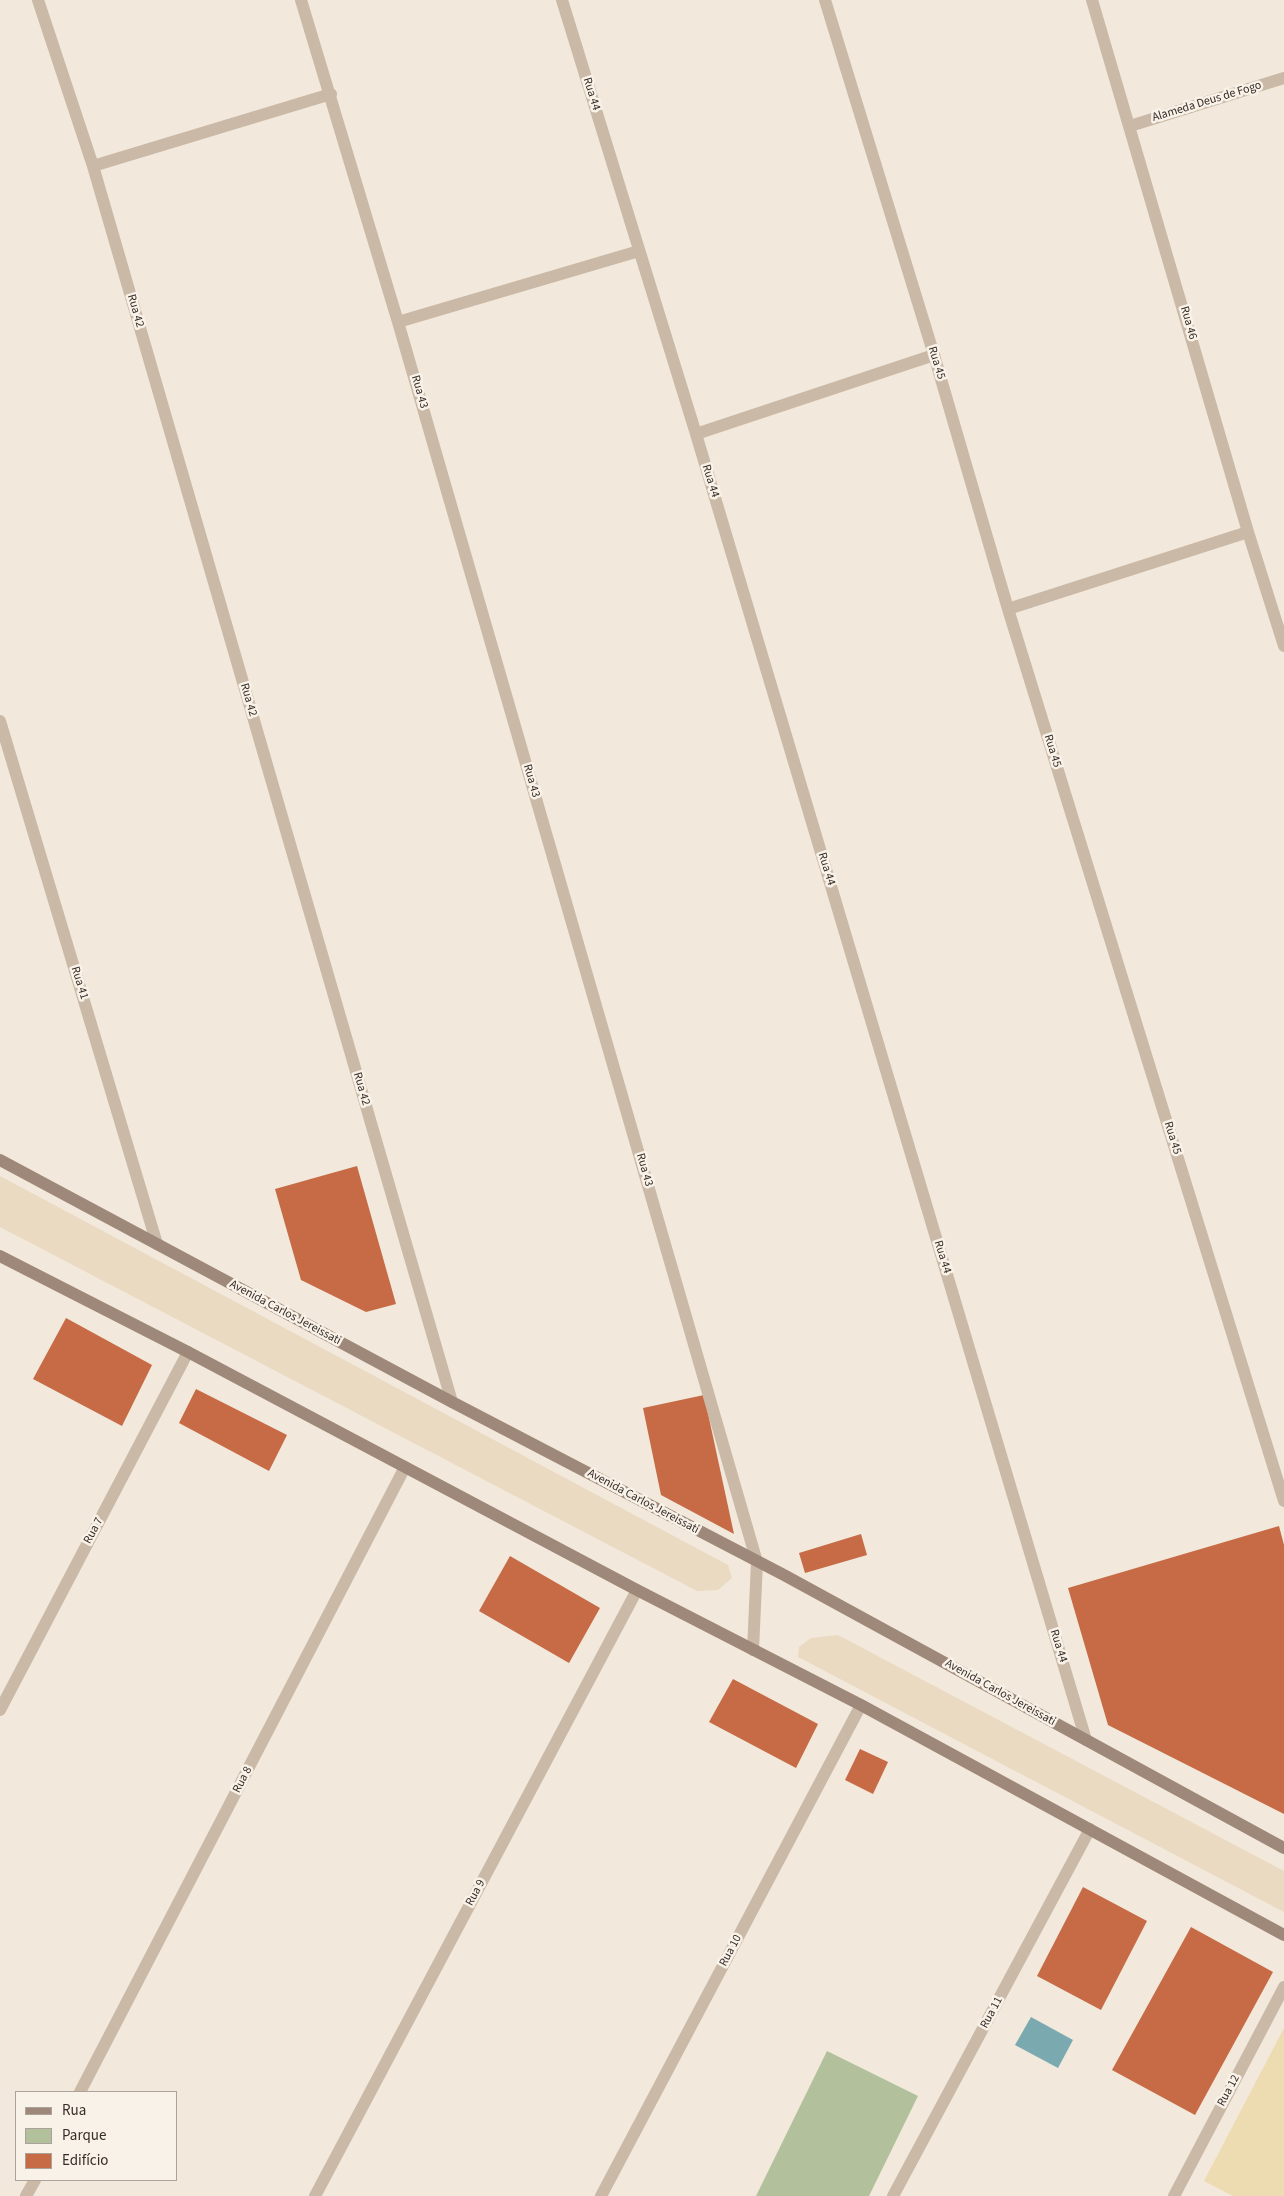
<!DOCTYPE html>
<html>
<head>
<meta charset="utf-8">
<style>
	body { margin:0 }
	#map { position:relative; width:1284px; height:2196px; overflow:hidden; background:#f2e8db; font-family:"Source Sans 3",sans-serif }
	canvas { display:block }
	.legend { position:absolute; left:15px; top:2091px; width:162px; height:90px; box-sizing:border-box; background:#f9f2e8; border:1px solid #aba39b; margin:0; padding:6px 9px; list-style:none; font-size:15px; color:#362d28 }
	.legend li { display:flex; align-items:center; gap:10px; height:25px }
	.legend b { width:25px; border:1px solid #aba39b }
</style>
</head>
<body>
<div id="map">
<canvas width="1284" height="2196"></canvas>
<ul class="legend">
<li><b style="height:6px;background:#9e8879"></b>Rua</li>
<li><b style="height:14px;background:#b2c19b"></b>Parque</li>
<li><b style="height:14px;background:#c66b45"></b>Edifício</li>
</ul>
</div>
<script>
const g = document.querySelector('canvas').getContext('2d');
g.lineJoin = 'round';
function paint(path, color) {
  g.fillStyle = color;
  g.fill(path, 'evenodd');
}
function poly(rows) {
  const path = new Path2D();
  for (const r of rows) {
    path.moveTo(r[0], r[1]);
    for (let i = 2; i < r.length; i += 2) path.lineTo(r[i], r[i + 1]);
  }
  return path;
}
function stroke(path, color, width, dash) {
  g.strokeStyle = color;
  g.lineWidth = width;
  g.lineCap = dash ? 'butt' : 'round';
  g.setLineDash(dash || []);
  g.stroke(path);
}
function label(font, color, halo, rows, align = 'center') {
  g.font = font + ' "Source Sans 3",sans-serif';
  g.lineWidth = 5;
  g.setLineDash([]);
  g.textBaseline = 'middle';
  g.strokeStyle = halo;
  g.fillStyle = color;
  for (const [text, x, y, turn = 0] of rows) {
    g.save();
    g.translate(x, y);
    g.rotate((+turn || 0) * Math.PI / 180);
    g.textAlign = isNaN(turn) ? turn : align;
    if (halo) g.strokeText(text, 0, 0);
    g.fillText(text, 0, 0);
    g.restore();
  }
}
paint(poly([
	[827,2051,918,2096,869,2196,756,2196]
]), '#b2c19b');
paint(poly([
	[1284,2028,1284,2196,1233,2196,1204,2181]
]), '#eddcb2');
paint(poly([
	[0,1176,728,1565,732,1578,718,1590,697,1591,0,1227],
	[838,1635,1284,1871,1284,1912,798,1657,799,1647,811,1638]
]), '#eadac2');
paint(poly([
	[1031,2017,1073,2040,1058,2068,1015,2045]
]), '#7aaaaf');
paint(poly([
	[357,1166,396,1304,366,1312,301,1280,275,1189],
	[66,1318,152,1365,122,1426,33,1379],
	[196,1389,287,1435,269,1471,179,1423],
	[704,1395,734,1534,661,1495,643,1408],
	[1279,1526,1284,1545,1284,1814,1108,1725,1068,1588],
	[861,1534,867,1555,805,1573,799,1553],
	[510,1556,600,1608,569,1663,479,1611],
	[733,1679,818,1724,796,1768,709,1722],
	[860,1749,888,1762,873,1794,845,1780],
	[1083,1887,1147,1921,1101,2010,1037,1976],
	[1191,1927,1273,1972,1195,2115,1112,2070]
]), '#c66b45');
stroke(poly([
	[38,0,93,166,452,1402],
	[301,0,398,322,757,1562,753,1650],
	[562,0,696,434,1086,1740],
	[825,0,934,355,1008,609,1284,1501],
	[1092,0,1248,532,1284,646],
	[1130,126,1284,78],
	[93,166,331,94],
	[398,322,639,251],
	[696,434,934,355],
	[1008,609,1248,532],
	[0,721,157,1244],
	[0,1710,188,1352],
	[80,2092,405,1467],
	[26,2196,35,2180],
	[315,2196,637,1590],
	[601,2196,861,1705],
	[893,2196,1090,1829],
	[1174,2196,1284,1987]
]), '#cab9a7', 12);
stroke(poly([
	[0,1160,452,1402,784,1575,1284,1848],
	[0,1256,188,1352,637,1590,861,1705,1284,1935]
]), '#9e8879', 12);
label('12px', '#362d28', '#f9f2e8', [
	["Rua 44",591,94,73],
	["Alameda Deus de Fogo",1207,102,-17],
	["Rua 42",135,311,74],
	["Rua 46",1188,323,74],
	["Rua 45",936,363,73],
	["Rua 43",419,392,74],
	["Rua 44",710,481,73],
	["Rua 42",248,700,74],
	["Rua 45",1052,751,73],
	["Rua 43",531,781,74],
	["Rua 44",826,869,73],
	["Rua 41",79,983,73],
	["Rua 42",361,1089,74],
	["Rua 45",1172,1138,73],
	["Rua 43",644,1170,74],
	["Rua 44",942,1257,73],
	["Avenida Carlos Jereissati",285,1313,28],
	["Avenida Carlos Jereissati",643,1502,28],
	["Rua 7",94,1531,-62],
	["Rua 44",1058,1646,73],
	["Avenida Carlos Jereissati",1000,1693,29],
	["Rua 8",243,1780,-63],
	["Rua 9",476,1893,-62],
	["Rua 10",731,1951,-62],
	["Rua 11",992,2013,-62],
	["Rua 12",1229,2091,-62]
]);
</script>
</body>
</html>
